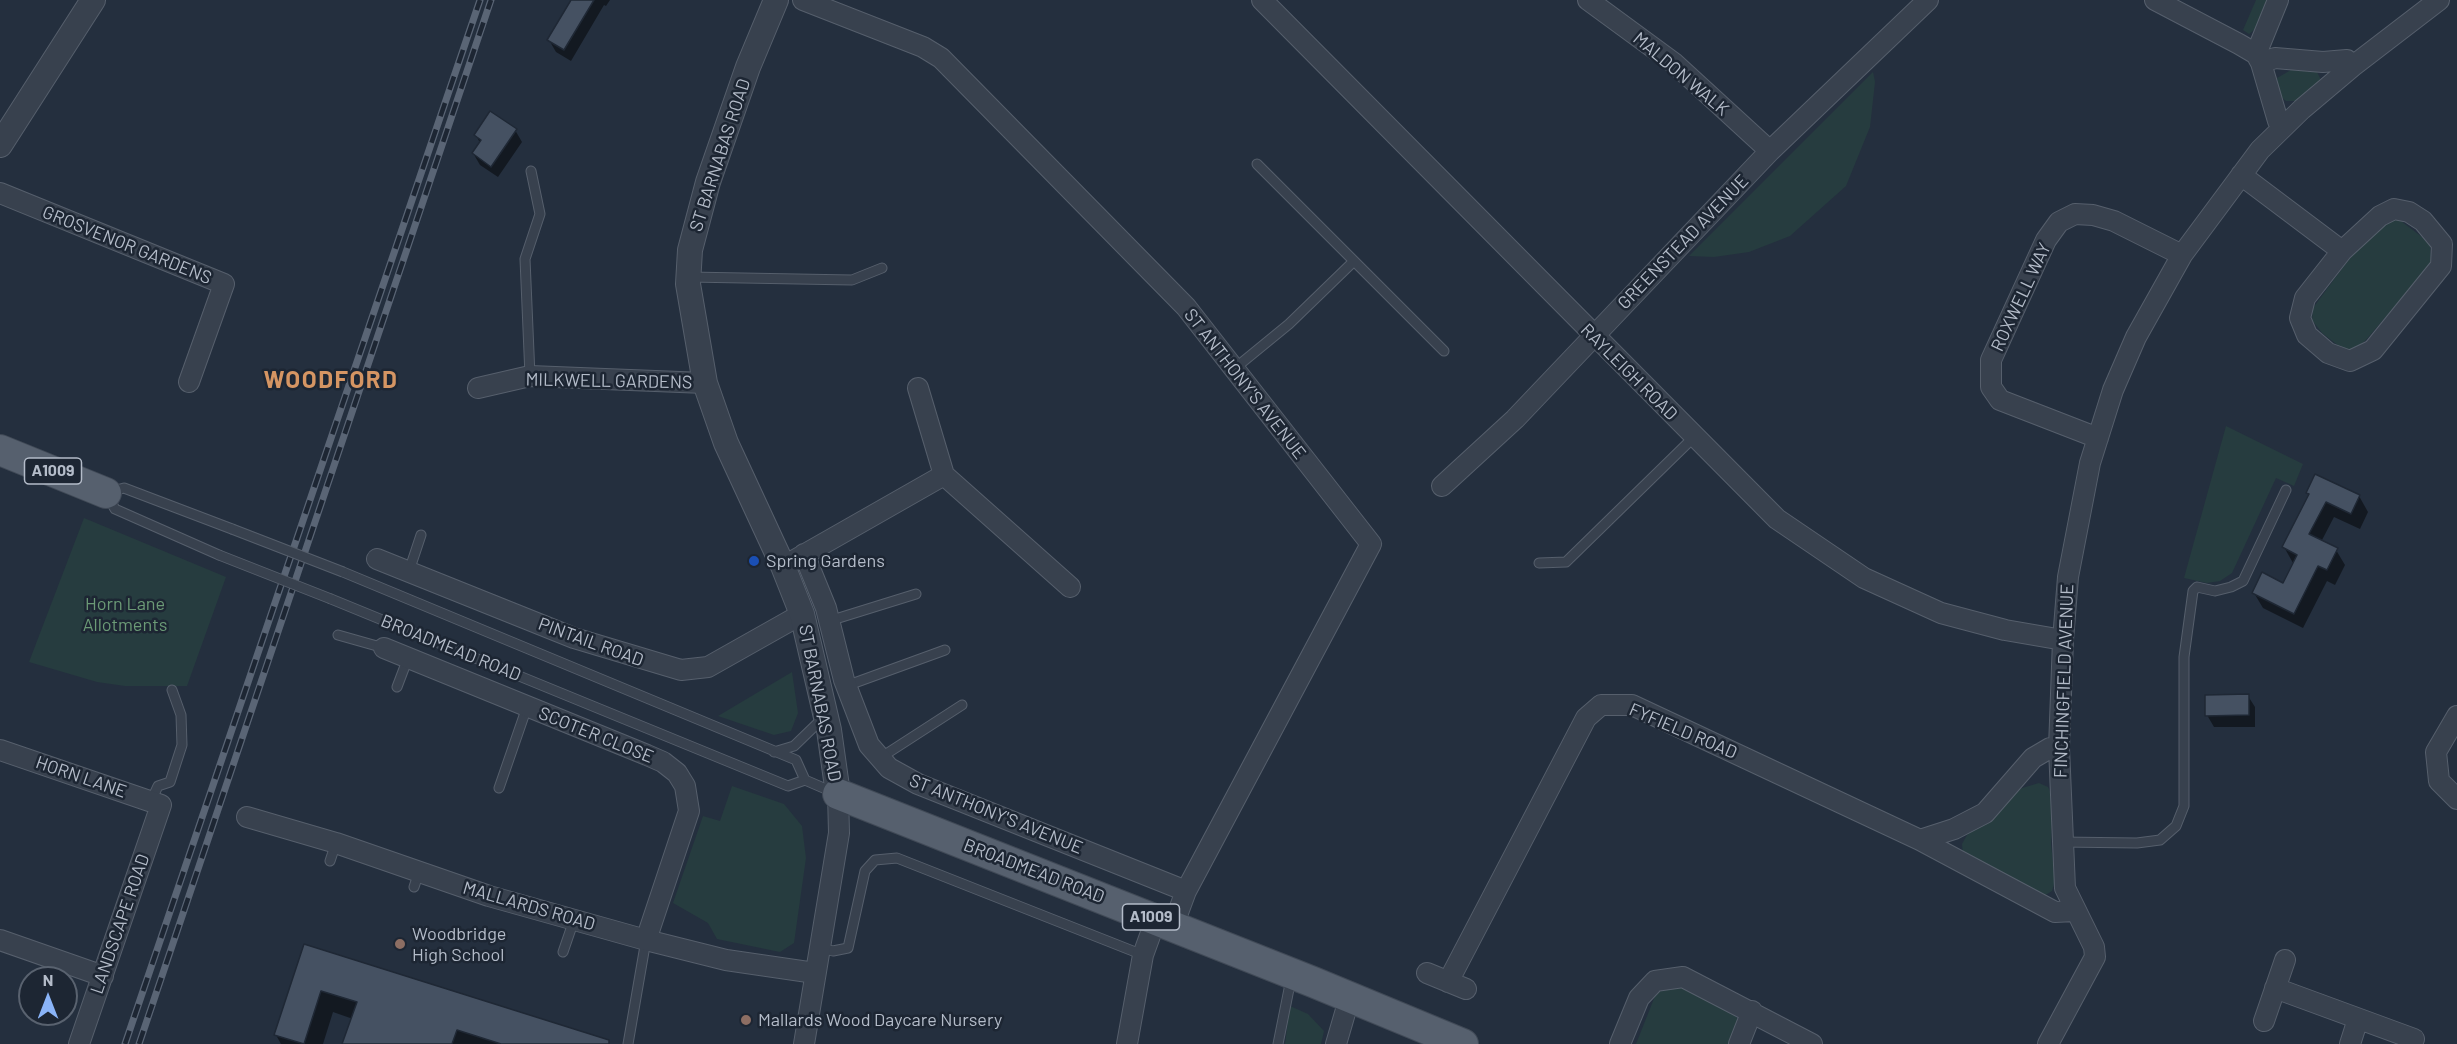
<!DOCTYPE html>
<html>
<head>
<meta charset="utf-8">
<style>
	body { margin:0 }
	#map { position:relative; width:2457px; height:1044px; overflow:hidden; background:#242f3e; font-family:Barlow,sans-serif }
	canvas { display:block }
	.north { position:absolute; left:18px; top:966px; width:60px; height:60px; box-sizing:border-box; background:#1d2633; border:2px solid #59626f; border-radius:50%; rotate:0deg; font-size:16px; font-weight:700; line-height:24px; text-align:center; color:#b4bcc9 }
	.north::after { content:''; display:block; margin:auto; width:21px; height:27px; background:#8ab4f8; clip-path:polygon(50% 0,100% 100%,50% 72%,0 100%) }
</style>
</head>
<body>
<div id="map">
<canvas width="2457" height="1044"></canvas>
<div class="north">N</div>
</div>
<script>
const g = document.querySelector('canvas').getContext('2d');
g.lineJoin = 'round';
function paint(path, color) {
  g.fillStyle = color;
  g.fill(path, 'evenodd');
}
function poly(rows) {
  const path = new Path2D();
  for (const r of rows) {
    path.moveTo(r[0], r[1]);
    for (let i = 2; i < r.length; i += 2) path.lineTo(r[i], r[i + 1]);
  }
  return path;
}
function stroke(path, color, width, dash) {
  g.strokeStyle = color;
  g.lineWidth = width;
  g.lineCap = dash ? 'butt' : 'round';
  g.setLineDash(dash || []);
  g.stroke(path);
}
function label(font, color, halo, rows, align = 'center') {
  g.font = font + ' Barlow,sans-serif';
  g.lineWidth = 5;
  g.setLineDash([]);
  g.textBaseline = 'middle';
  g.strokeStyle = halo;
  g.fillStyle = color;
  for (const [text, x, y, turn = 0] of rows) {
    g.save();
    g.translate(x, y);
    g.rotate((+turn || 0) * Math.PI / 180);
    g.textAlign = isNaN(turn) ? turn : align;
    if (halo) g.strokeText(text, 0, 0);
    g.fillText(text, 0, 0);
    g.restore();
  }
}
paint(poly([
	[2256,0,2272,0,2264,22,2249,34,2243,30],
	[2291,70,2317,72,2320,78,2320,82,2299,101,2286,101,2280,96,2277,78],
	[1873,72,1875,82,1870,127,1846,186,1790,236,1749,252,1714,257,1689,256],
	[2397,218,2430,243,2431,260,2427,269,2365,341,2355,349,2344,350,2322,333,2312,320,2313,308,2352,255,2386,221],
	[2226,426,2303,464,2294,486,2276,478,2232,573,2220,581,2207,583,2184,578],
	[84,518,226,577,187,686,125,686,97,682,29,662],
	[792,672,798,713,791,731,774,735,718,716],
	[2039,783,2048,787,2053,798,2051,844,2055,881,2052,891,2044,896,1963,854,1962,844,1967,835,2019,789],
	[732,786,784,804,802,826,806,858,794,943,780,952,717,939,708,923,673,903,703,816,720,821],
	[1670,983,1684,986,1733,1011,1739,1022,1729,1044,1636,1044,1657,991],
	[1290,1006,1308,1014,1324,1031,1321,1044,1285,1044]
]), '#263c3f');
paint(poly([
	[572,0,610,0,606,6,604,5,571,61,556,52,549,40],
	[515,130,522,142,498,177,480,165,473,153,480,143,476,135],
	[2308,493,2359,496,2368,512,2360,529,2334,517,2321,542,2336,550,2345,565,2335,585,2327,581,2303,628,2263,608,2254,593,2284,585,2293,563,2284,547,2309,496],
	[2248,696,2255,707,2255,727,2214,727,2207,715],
	[305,945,593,1044,343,1044,353,1019,333,1012,323,1044,281,1044,276,1035]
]), '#0007');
const building = poly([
	[571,0,594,0,564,50,547,40,571,0],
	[490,111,517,129,491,167,472,153,481,140,474,135,490,111],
	[2315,474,2360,495,2351,514,2326,502,2309,534,2338,548,2327,570,2318,566,2294,614,2252,593,2262,572,2283,583,2297,555,2282,547,2309,494,2306,493,2315,474],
	[2249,694,2249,715,2205,716,2205,695,2249,694],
	[304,944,609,1040,609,1044,501,1044,457,1030,452,1044,342,1044,357,1002,321,991,304,1044,274,1035,304,944]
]);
paint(building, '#455162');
stroke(building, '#1f2835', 1.5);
const service = poly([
	[1257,164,1444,351],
	[689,277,852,280,882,268],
	[1234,369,1289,324,1353,262],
	[530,376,525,259,540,214,531,171],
	[219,555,115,509,106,493,124,488,232,529],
	[1539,563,1566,562,1694,437],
	[409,571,421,535],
	[343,572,796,760,805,780,835,793],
	[331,599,788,786,805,780],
	[829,621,916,594],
	[338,635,384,648],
	[846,686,945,650],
	[397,687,408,658],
	[774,752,794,746,823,718],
	[880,758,962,705],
	[499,788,527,707],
	[151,801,158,786,170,782,182,745,181,715,172,690],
	[2062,842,2137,843,2160,840,2176,826,2184,806,2184,657,2193,591,2197,587,2215,591,2231,587,2243,581,2286,490],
	[330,861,336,843],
	[414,887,419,872],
	[820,948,833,951,848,948,865,871,875,860,897,858,1143,955],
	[563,952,574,920],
	[628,1044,646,940],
	[1278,1044,1291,979]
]);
const minor = poly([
	[803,0,923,47,941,58,1186,307,1371,544,1186,891,918,784,889,768,869,745,844,680,826,608,804,554],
	[1262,0,1777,519,1864,578,1941,613,2005,630,2063,640],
	[1588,0,1674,63,1770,151],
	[2155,0,2239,44,2256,54,2261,63,2275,58,2323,62,2347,60,2353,66],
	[2256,54,2278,0],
	[2261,63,2278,121,2283,127],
	[2241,175,2342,251,2380,216,2394,209,2409,212,2423,221,2442,244,2441,266,2373,350,2350,361,2328,353,2307,335,2300,318,2305,298,2342,251],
	[0,193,224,284,189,382],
	[478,388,530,376,705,383],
	[918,388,944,475,1070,587],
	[2098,438,2000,400,1991,387,1991,360,2046,240,2059,222,2075,214,2093,215,2114,221,2182,255],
	[1442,486,1515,419,1770,151,1928,0],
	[377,559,574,638,681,670,708,667,802,614],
	[793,561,944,475],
	[384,648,647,755,663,762,677,773,685,786,689,811,646,940],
	[2457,716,2436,752,2439,781,2457,799],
	[0,750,161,805,79,1044],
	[247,817,336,843,489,896,646,940,726,960,815,973],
	[1920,840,2055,912,2074,911],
	[1173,926,1186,891],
	[0,940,103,976],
	[1427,973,1466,989],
	[1448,982,1586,718,1601,705,1632,705,1920,840,1954,829,1985,813,2033,758,2050,748,2059,748],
	[2275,988,2414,1039],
	[2264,1021,2285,960],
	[804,1044,839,833,838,794],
	[1127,1044,1143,955,1156,919],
	[1336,1044,1350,996],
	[1620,1044,1639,998,1655,981,1683,977,1812,1044],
	[1739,1044,1752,1011],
	[2048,1044,2095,957,2094,947,2065,888,2059,748,2063,640,2068,577,2090,463,2113,390,2136,337,2182,255,2260,150,2302,109,2353,66,2439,0],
	[2350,1044,2358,1019]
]);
const tertiary = poly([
	[776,0,748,67,708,182,690,250,688,284,705,383,726,443,783,566,802,614,829,730,838,794],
	[0,145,93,0]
]);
const primary = poly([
	[0,450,106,493],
	[838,794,1313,982,1463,1044]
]);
stroke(service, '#565f6c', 11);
stroke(minor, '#565f6c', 22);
stroke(tertiary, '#565f6c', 26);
stroke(primary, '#414a57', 32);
stroke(service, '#38414e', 9);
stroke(minor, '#38414e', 20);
stroke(tertiary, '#38414e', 24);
stroke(primary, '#56606e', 30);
const rail = poly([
	[125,1044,480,0],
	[139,1044,491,0]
]);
stroke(rail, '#5a6575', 7);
stroke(rail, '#1d2633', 4.5, [14]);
const serviceBridge = poly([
	[232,529,343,572],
	[219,555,331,599]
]);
stroke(serviceBridge, '#565f6c', 11, []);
stroke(serviceBridge, '#38414e', 9);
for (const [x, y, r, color] of [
	[754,561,6,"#1a4fb4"],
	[400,944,6,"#8d6e63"],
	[746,1020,6,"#8d6e63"]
]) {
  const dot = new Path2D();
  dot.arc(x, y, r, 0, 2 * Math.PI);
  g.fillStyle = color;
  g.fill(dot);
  stroke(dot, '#1d2633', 2);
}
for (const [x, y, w] of [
	[53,471,57],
	[1151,917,57]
]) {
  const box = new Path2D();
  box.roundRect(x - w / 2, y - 13, w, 26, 4.5);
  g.fillStyle = '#1d2633';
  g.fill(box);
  stroke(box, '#b4bcc9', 1.5);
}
label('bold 16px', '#b4bcc9', null, [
	["A1009",53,471],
	["A1009",1151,917]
]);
label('18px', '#b4bcc9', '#1d2633', [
	["MALDON WALK",1681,74,40],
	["ST BARNABAS ROAD",720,155,-72],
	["GREENSTEAD AVENUE",1683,242,-46],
	["GROSVENOR GARDENS",127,245,22],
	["ROXWELL WAY",2021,297,-65],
	["RAYLEIGH ROAD",1629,372,45],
	["MILKWELL GARDENS",609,381,1],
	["ST ANTHONY'S AVENUE",1245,384,52],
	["PINTAIL ROAD",591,642,20],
	["BROADMEAD ROAD",451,648,22],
	["FINCHINGFIELD AVENUE",2064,681,-88],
	["ST BARNABAS ROAD",820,703,79],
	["FYFIELD ROAD",1683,731,23],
	["SCOTER CLOSE",596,735,22],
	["HORN LANE",81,777,19],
	["ST ANTHONY'S AVENUE",996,814,22],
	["BROADMEAD ROAD",1034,871,21],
	["MALLARDS ROAD",529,906,16],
	["LANDSCAPE ROAD",120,924,-71]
]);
label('18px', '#b4bcc9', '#1d2633', [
	["Spring Gardens",766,561],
	["Woodbridge",412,934],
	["High School",412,955],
	["Mallards Wood Daycare Nursery",758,1020]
], 'left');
label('18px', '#6b9a76', '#1d2633', [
	["Horn Lane",125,604],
	["Allotments",125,625]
]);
g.letterSpacing = '1.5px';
label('bold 24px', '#d59563', '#1d2633', [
	["WOODFORD",331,380]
]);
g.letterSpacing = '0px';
</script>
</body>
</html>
